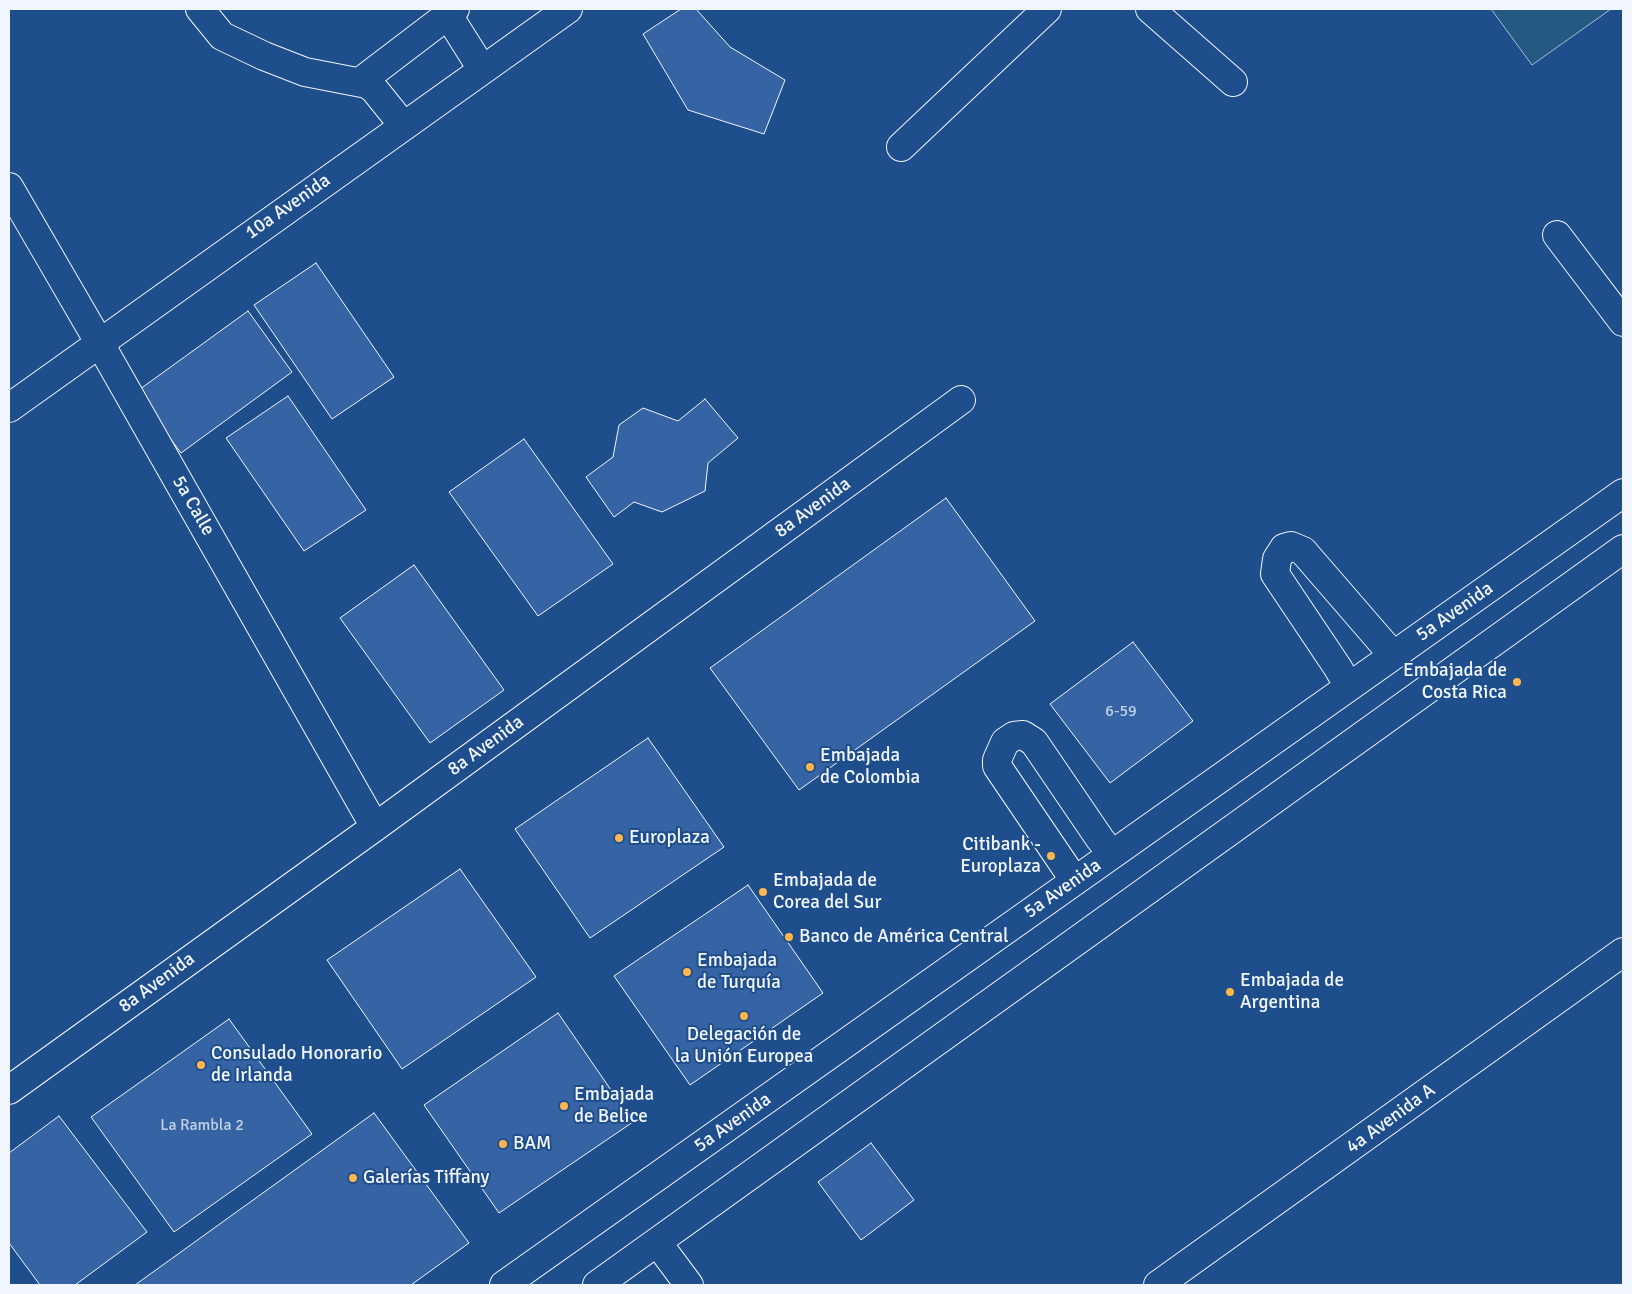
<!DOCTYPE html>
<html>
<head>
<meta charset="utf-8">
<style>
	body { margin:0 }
	#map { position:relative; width:1632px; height:1294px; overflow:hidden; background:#1f4e8c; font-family:Signika,sans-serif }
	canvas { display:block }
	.frame { position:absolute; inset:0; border:10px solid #f2f6ff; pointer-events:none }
</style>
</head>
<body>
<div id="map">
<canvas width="1632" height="1294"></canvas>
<div class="frame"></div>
</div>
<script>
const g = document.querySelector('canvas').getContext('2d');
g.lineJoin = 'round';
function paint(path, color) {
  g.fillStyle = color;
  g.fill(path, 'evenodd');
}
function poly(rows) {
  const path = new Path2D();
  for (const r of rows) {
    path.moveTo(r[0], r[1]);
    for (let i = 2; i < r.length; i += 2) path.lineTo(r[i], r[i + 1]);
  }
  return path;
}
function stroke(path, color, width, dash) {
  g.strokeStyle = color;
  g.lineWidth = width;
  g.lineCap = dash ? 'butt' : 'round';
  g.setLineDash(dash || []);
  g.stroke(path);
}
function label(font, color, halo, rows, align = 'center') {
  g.font = font + ' Signika,sans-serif';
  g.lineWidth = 4;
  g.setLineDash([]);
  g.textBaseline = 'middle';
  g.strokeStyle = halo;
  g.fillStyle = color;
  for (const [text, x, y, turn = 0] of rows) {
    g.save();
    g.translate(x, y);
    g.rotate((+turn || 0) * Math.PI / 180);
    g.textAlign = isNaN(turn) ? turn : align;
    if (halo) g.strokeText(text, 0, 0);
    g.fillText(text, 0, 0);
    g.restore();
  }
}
const green = poly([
	[1491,9,1611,9,1532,65,1491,9]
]);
paint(green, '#245a82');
stroke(green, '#a8bbd7', 1);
const building = poly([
	[681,9,696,9,730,47,785,80,764,134,688,110,643,34,681,9],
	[316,263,394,377,332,419,254,305,316,263],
	[248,311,292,372,181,453,136,392,248,311],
	[288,396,366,510,304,551,226,438,288,396],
	[705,399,738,438,708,463,705,491,662,512,634,502,614,517,586,477,613,457,619,425,643,408,678,421,705,399],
	[524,439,613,564,538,616,449,492,524,439],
	[946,498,1035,621,799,790,710,668,946,498],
	[414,565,504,690,430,743,340,618,414,565],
	[1133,642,1193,721,1110,783,1050,704,1133,642],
	[648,738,724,847,590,938,515,829,648,738],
	[460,869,536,977,402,1069,327,960,460,869],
	[748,885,823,993,690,1085,614,976,748,885],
	[558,1013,633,1122,499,1213,424,1105,558,1013],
	[229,1019,312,1134,174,1232,91,1117,229,1019],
	[374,1113,469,1243,411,1285,135,1285,374,1113],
	[59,1116,147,1232,75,1285,40,1285,9,1243,9,1153,59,1116],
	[871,1143,914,1200,861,1240,818,1182,871,1143]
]);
paint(building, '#3563a3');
stroke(building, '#f2f6ff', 1);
const minor = poly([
	[200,9,222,36,264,56,305,72,367,84,374,89,403,125],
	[455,9,448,15,482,69],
	[1150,9,1233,82],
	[360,82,448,15],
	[901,147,1047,9],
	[9,187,99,342,375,827],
	[1557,235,1623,322],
	[9,408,568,9],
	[1349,687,1338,668,1275,574,1277,559,1284,548,1291,546,1303,551,1393,655],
	[1075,881,997,766,997,760,1005,742,1014,736,1023,735,1034,742,1100,839,1112,854],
	[9,1090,375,827,961,400],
	[657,1242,689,1285],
	[504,1285,1623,493],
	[597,1285,1623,549],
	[1158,1285,1623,952]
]);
stroke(minor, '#f2f6ff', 30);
stroke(minor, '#1f4e8c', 28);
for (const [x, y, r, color] of [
	[1517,682,5,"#ffb74d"],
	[810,767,5,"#ffb74d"],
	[619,838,5,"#ffb74d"],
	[1051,856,5,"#ffb74d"],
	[763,892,5,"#ffb74d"],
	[789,937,5,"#ffb74d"],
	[687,972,5,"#ffb74d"],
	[1230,992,5,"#ffb74d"],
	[744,1016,5,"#ffb74d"],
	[201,1065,5,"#ffb74d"],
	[564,1106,5,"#ffb74d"],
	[503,1144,5,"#ffb74d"],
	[353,1178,5,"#ffb74d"]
]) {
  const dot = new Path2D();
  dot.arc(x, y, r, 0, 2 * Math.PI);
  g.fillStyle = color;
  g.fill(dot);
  stroke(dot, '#1f4e8c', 2);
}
label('16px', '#c3d1e8', null, [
	["6-59",1121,712],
	["La Rambla 2",202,1126]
]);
label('19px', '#f2f6ff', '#1f4e8c', [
	["10a Avenida",288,207,-35],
	["5a Calle",193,506,60],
	["8a Avenida",813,508,-36],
	["5a Avenida",1455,612,-35],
	["8a Avenida",486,746,-36],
	["5a Avenida",1063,889,-35],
	["8a Avenida",157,983,-36],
	["4a Avenida A",1391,1119,-36],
	["5a Avenida",733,1123,-35]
]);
label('19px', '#f2f6ff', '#1f4e8c', [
	["Embajada de",1507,671,"right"],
	["Costa Rica",1507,693,"right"],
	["Embajada",820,756],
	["de Colombia",820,778],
	["Europlaza",629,838],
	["Citibank -",1041,845,"right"],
	["Europlaza",1041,867,"right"],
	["Embajada de",773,881],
	["Corea del Sur",773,903],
	["Banco de América Central",799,937],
	["Embajada",697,961],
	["de Turquía",697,983],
	["Embajada de",1240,981],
	["Argentina",1240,1003],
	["Delegación de",744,1035,"center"],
	["la Unión Europea",744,1057,"center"],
	["Consulado Honorario",211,1054],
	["de Irlanda",211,1076],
	["Embajada",574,1095],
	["de Belice",574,1117],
	["BAM",513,1144],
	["Galerías Tiffany",363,1178]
], 'left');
</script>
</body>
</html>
